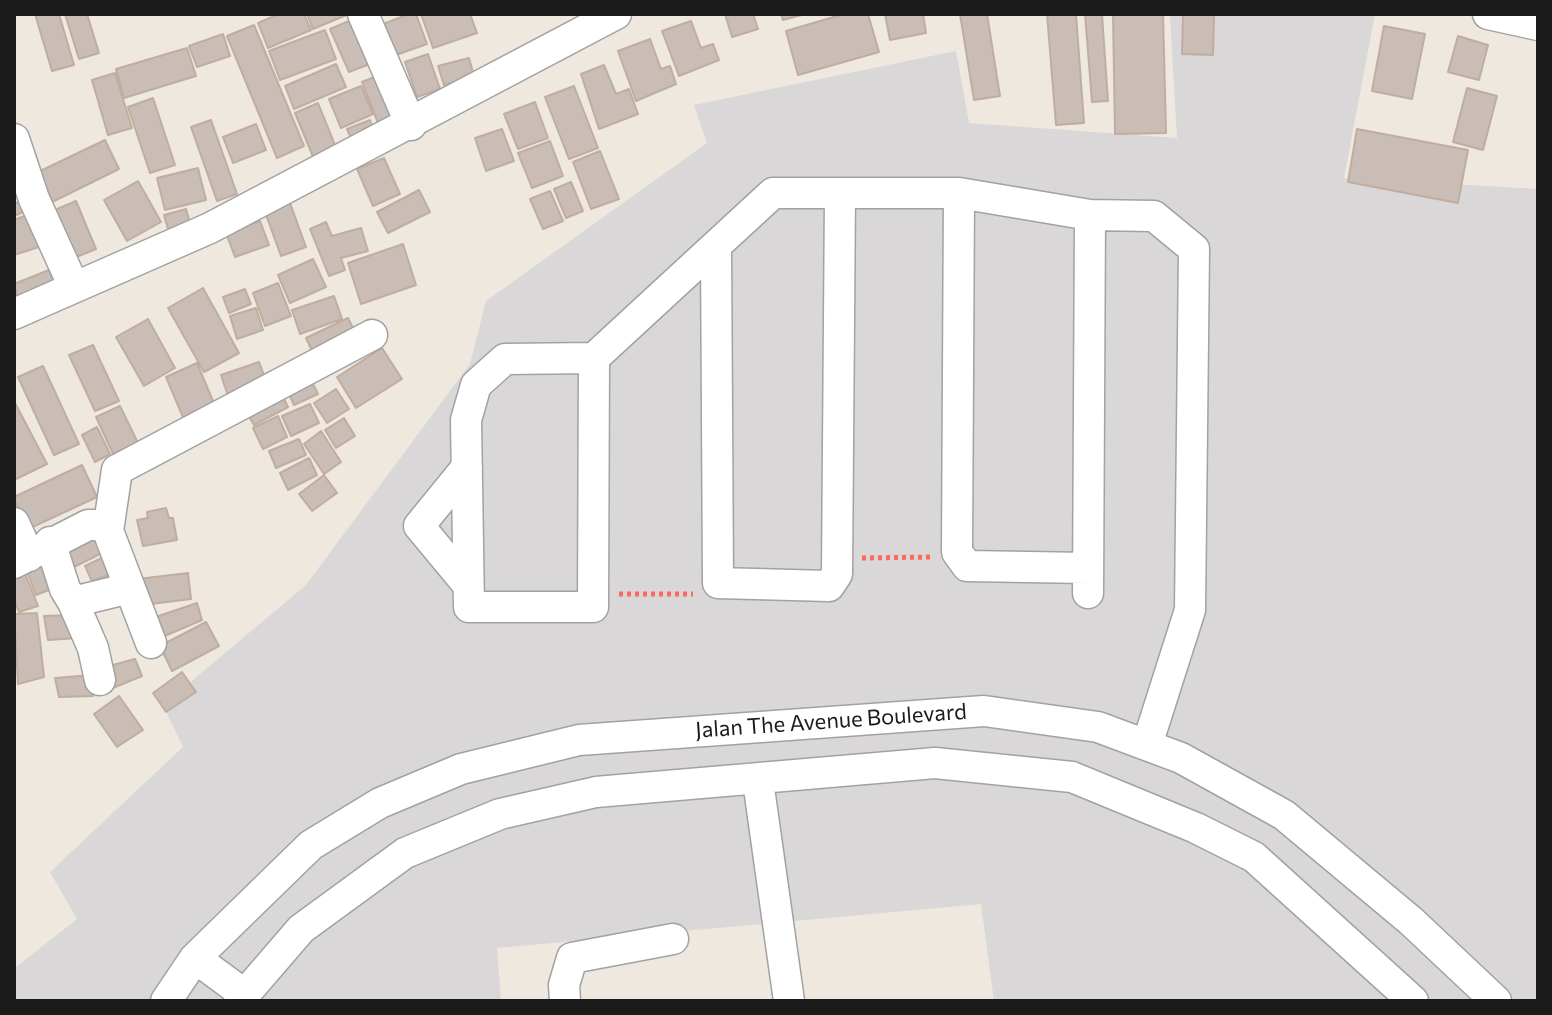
<!DOCTYPE html>
<html>
<head>
<meta charset="utf-8">
<style>
	body { margin:0 }
	#map { position:relative; width:1552px; height:1015px; overflow:hidden; background:#eee8df; font-family:Commissioner,sans-serif }
	canvas { display:block }
	.frame { position:absolute; inset:0; border:16px solid #1b1b1b; pointer-events:none }
</style>
</head>
<body>
<div id="map">
<canvas width="1552" height="1015"></canvas>
<div class="frame"></div>
</div>
<script>
const g = document.querySelector('canvas').getContext('2d');
g.lineJoin = 'round';
function paint(path, color) {
  g.fillStyle = color;
  g.fill(path, 'evenodd');
}
function poly(rows) {
  const path = new Path2D();
  for (const r of rows) {
    path.moveTo(r[0], r[1]);
    for (let i = 2; i < r.length; i += 2) path.lineTo(r[i], r[i + 1]);
  }
  return path;
}
function stroke(path, color, width, dash) {
  g.strokeStyle = color;
  g.lineWidth = width;
  g.lineCap = dash ? 'butt' : 'round';
  g.setLineDash(dash || []);
  g.stroke(path);
}
function label(font, color, halo, rows, align = 'center') {
  g.font = font + ' Commissioner,sans-serif';
  g.lineWidth = 7;
  g.setLineDash([]);
  g.textBaseline = 'middle';
  g.strokeStyle = halo;
  g.fillStyle = color;
  for (const [text, x, y, turn = 0] of rows) {
    g.save();
    g.translate(x, y);
    g.rotate((+turn || 0) * Math.PI / 180);
    g.textAlign = isNaN(turn) ? turn : align;
    if (halo) g.strokeText(text, 0, 0);
    g.fillText(text, 0, 0);
    g.restore();
  }
}
paint(poly([
	[1170,14,1375,14,1344,178,1538,189,1538,1001,994,1001,981,904,497,948,501,1001,14,1001,14,965,16,967,77,919,50,872,183,747,163,705,306,585,470,364,486,301,707,143,694,105,956,51,969,123,1177,138]
]), '#d9d7d7');
const building = poly([
	[35,14,59,14,74,65,52,71,35,14],
	[65,14,87,14,99,53,79,59,65,14],
	[279,14,304,14,311,30,268,48,258,23,279,14],
	[307,14,349,14,313,29,307,14],
	[409,14,416,14,427,44,393,56,381,25,409,14],
	[421,14,470,14,477,33,433,48,421,14],
	[725,14,753,14,758,29,732,37,725,14],
	[781,14,805,14,783,20,781,14],
	[844,14,868,14,879,52,798,75,786,31,844,14],
	[885,14,923,14,926,33,890,40,885,14],
	[960,14,987,14,1000,96,974,100,960,14],
	[1047,14,1076,14,1084,123,1056,125,1047,14],
	[1085,14,1102,14,1108,101,1092,102,1085,14],
	[1113,14,1163,14,1166,133,1115,134,1113,14],
	[1183,14,1214,14,1213,55,1182,54,1183,14],
	[361,16,380,60,349,72,330,29,361,16],
	[691,21,701,48,713,44,719,60,679,76,662,31,691,21],
	[254,25,304,146,277,158,227,36,254,25],
	[1384,26,1425,34,1412,99,1372,91,1384,26],
	[325,30,336,59,280,80,269,51,325,30],
	[223,34,230,56,197,67,189,46,223,34],
	[1458,36,1488,45,1479,80,1448,72,1458,36],
	[650,39,661,69,670,66,676,84,636,101,618,51,650,39],
	[187,48,196,76,124,98,116,69,187,48],
	[428,54,440,89,417,97,405,62,428,54],
	[469,58,474,76,444,85,438,66,469,58],
	[336,64,346,87,294,109,285,86,336,64],
	[604,65,616,94,629,89,638,114,599,129,581,74,604,65],
	[115,73,132,128,108,135,92,80,115,73],
	[384,73,400,114,378,123,362,82,384,73],
	[361,86,373,114,341,128,329,99,361,86],
	[574,86,598,148,569,159,545,97,574,86],
	[1467,88,1497,96,1483,150,1453,142,1467,88],
	[153,98,175,165,150,173,128,107,153,98],
	[535,102,548,138,518,149,504,114,535,102],
	[318,103,337,150,314,159,295,113,318,103],
	[211,120,237,194,217,201,191,127,211,120],
	[370,120,375,134,353,143,347,129,370,120],
	[256,124,266,150,233,163,223,137,256,124],
	[502,129,514,161,486,171,475,138,502,129],
	[1357,129,1468,150,1458,203,1348,182,1357,129],
	[105,140,119,169,48,204,34,174,105,140],
	[550,141,563,176,532,188,518,153,550,141],
	[600,151,619,199,591,209,573,162,600,151],
	[384,158,400,194,373,206,357,169,384,158],
	[198,168,206,200,165,210,157,178,198,168],
	[138,181,161,222,127,241,104,200,138,181],
	[571,182,583,211,566,218,554,189,571,182],
	[419,190,430,212,388,233,377,212,419,190],
	[550,191,563,221,543,229,530,199,550,191],
	[24,200,28,210,14,216,14,204,24,200],
	[76,201,96,249,69,260,50,212,76,201],
	[290,203,306,247,281,256,265,212,290,203],
	[186,209,193,234,171,240,164,215,186,209],
	[27,215,39,247,14,255,14,220,27,215],
	[260,221,269,245,235,257,226,233,260,221],
	[326,222,332,236,361,228,368,251,341,258,345,270,329,276,310,229,326,222],
	[403,244,416,285,361,304,348,263,403,244],
	[313,259,326,287,290,303,278,275,313,259],
	[49,270,57,289,19,304,14,284,49,270],
	[278,283,291,316,265,326,253,293,278,283],
	[203,288,239,353,204,372,168,308,203,288],
	[245,289,251,304,229,313,223,297,245,289],
	[334,296,342,319,300,334,292,310,334,296],
	[256,308,263,330,237,339,230,316,256,308],
	[348,318,357,336,315,357,306,338,348,318],
	[148,319,175,368,144,386,116,337,148,319],
	[93,345,119,401,95,411,69,355,93,345],
	[382,348,402,379,356,408,337,377,382,348],
	[259,362,267,383,228,396,221,375,259,362],
	[197,363,216,408,185,422,166,377,197,363],
	[43,366,79,444,54,455,18,377,43,366],
	[310,378,318,394,294,405,287,389,310,378],
	[336,389,349,409,327,423,314,403,336,389],
	[280,391,288,407,254,425,245,410,280,391],
	[14,401,47,464,14,480,14,401],
	[310,404,319,423,291,436,282,416,310,404],
	[120,406,138,443,113,454,96,417,120,406],
	[278,416,287,437,263,449,253,428,278,416],
	[344,418,355,436,336,448,325,430,344,418],
	[97,427,110,454,95,462,82,435,97,427],
	[321,431,341,462,324,474,304,444,321,431],
	[299,439,306,455,276,468,269,451,299,439],
	[309,458,317,475,288,490,280,473,309,458],
	[82,465,97,497,26,530,14,497,82,465],
	[324,475,337,493,312,511,299,494,324,475],
	[166,508,169,518,173,518,177,540,143,546,137,520,148,518,147,512,166,508],
	[100,533,108,550,72,568,64,548,100,533],
	[110,554,117,572,92,581,85,566,110,554],
	[51,558,62,585,36,595,26,568,51,558],
	[25,573,38,606,19,612,14,600,14,578,25,573],
	[188,573,191,599,143,605,138,579,188,573],
	[197,603,202,620,160,638,153,618,197,603],
	[37,613,44,677,18,684,14,614,37,613],
	[75,615,78,638,48,640,44,616,75,615],
	[206,622,219,646,172,671,160,646,206,622],
	[135,659,142,676,113,688,109,666,135,659],
	[182,672,196,692,166,712,153,693,182,672],
	[92,675,93,696,59,697,55,678,92,675],
	[119,696,143,730,117,747,94,714,119,696]
]);
paint(building, '#c9bdb5');
stroke(building, '#c0ada0', 2);
const minor = poly([
	[363,14,411,125],
	[1488,14,1538,25],
	[14,139,34,199,74,287],
	[959,193,957,552,967,566,1088,568],
	[716,246,718,583,829,586,837,574,840,193],
	[14,314,210,228,616,14],
	[594,358,593,607,469,607,466,420,476,385,505,359,594,358,773,193,959,193,1090,215,1154,216,1194,249,1190,610,1147,745],
	[467,467,419,526,468,585],
	[14,523,29,556],
	[108,531,117,470,372,335],
	[50,542,65,589,73,602],
	[14,563,88,525,100,525,108,531,151,643],
	[1088,593,1090,215],
	[100,680,93,648,73,602,130,588],
	[758,781,789,1001],
	[195,958,244,994],
	[166,1001,195,958,311,845,380,803,461,769,579,740,984,711,1098,727,1181,758,1284,815,1411,921,1496,1001],
	[239,1001,301,929,405,853,500,814,596,792,935,763,1072,777,1196,828,1254,857,1413,1001],
	[565,1001,564,985,572,958,673,939]
]);
stroke(minor, '#a2a2a2', 33);
stroke(poly([
	[862,558,932,557],
	[619,594,693,594]
]), '#ff685e', 5, [4, 4]);
stroke(minor, '#fff', 30);
label('22px', '#1b1b1b', '#fff', [
	["Jalan The Avenue Boulevard",831,721,-4]
]);
</script>
</body>
</html>
